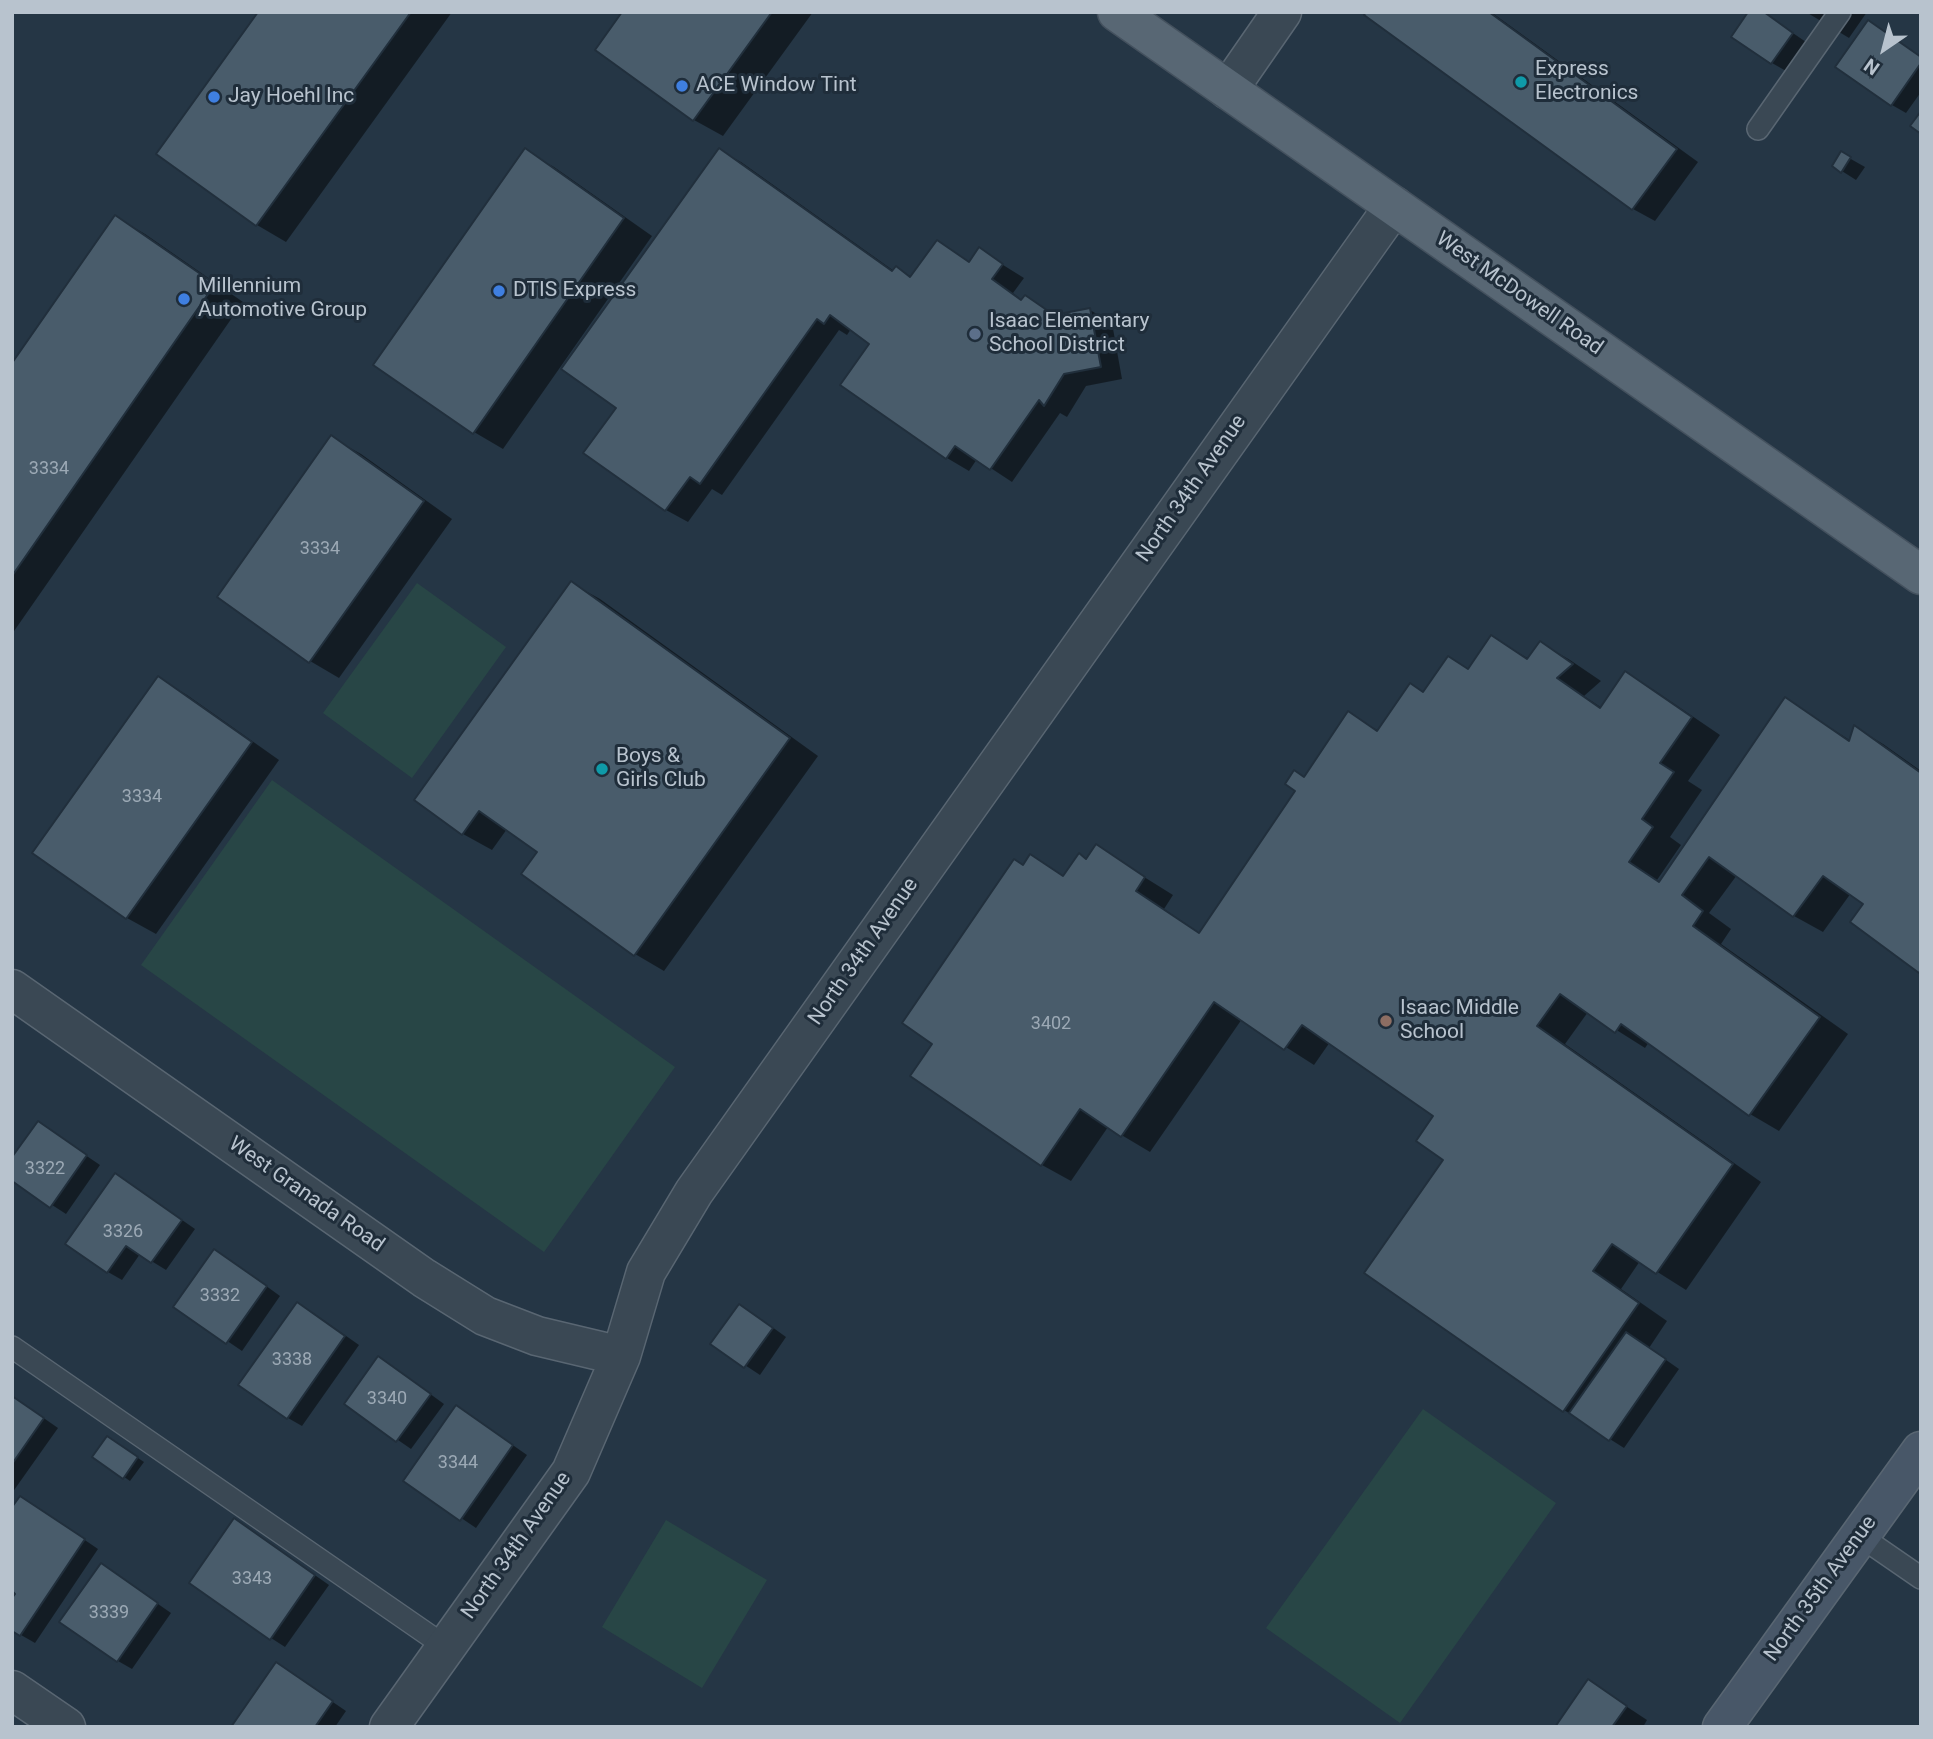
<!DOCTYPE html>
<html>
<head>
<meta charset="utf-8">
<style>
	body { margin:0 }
	#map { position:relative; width:1933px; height:1739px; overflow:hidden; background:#253645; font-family:Roboto,sans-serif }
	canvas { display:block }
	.frame { position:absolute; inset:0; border:14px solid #b8c3ce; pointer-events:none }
	.north { position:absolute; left:1849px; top:14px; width:70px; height:70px; -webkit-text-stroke:5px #1f2d3a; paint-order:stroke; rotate:215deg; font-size:19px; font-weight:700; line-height:28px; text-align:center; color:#b8c3ce }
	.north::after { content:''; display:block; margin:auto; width:24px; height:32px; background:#b8c3ce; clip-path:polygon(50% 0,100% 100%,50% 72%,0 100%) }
</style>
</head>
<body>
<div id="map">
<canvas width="1933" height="1739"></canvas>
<div class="frame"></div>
<div class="north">N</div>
</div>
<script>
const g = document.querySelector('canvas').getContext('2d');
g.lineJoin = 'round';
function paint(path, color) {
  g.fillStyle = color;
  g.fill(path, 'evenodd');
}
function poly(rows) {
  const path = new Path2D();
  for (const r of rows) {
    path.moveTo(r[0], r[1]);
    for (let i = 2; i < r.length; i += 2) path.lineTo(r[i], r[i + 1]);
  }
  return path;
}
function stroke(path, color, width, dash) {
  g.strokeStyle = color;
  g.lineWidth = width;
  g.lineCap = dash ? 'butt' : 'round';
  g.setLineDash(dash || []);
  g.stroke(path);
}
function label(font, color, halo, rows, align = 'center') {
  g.font = font + ' Roboto,sans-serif';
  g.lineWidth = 6;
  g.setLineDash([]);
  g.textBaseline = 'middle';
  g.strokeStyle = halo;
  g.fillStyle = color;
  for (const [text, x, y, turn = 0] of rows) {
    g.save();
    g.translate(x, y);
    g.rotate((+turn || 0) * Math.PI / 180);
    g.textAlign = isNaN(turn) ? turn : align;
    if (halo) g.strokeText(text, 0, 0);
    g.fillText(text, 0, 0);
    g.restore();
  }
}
paint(poly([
	[417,583,506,647,412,778,323,713],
	[272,780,675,1067,544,1252,141,965],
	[1423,1409,1556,1503,1400,1723,1266,1628],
	[666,1520,767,1580,702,1688,602,1627]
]), '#284646');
paint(poly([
	[261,12,452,12,286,242,257,225,159,154],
	[625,12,813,12,723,136,694,120,598,50],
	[1368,12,1491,12,1698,162,1655,221,1633,209,1367,15],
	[1806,12,1867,12,1849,38],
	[1768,16,1806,42,1786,71,1772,63],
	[1921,57,1921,92,1906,113,1892,105],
	[719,150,741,162,894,271,896,268,912,277,937,242,970,262,979,250,1024,278,1013,293,1023,301,1026,297,1057,316,1090,310,1112,323,1122,379,1086,386,1067,417,1060,413,1012,482,977,459,969,471,947,458,842,385,872,343,851,329,847,335,839,330,722,495,712,489,688,522,666,510,586,453,618,408],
	[525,151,554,167,652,236,503,449,474,432,376,364],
	[1842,154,1865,167,1856,180,1834,166],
	[116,217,145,234,243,302,12,634,12,366],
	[332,438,361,454,452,519,339,678,310,661,219,596],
	[571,583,600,599,818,756,664,971,635,954,539,852,507,829,492,850,463,834],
	[1492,637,1529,659,1541,643,1570,660,1601,681,1584,696,1602,708,1625,673,1654,690,1720,735,1688,781,1702,790,1670,837,1681,845,1657,880,1661,882,1786,699,1851,741,1855,727,1883,744,1921,771,1921,972,1853,922,1865,904,1851,893,1823,932,1794,916,1737,875,1709,913,1731,929,1721,944,1848,1034,1779,1131,1750,1114,1649,1042,1645,1048,1588,1012,1565,1044,1761,1182,1686,1290,1640,1261,1621,1289,1667,1321,1649,1348,1679,1369,1624,1448,1564,1410,1367,1272,1446,1159,1436,1115,1330,1042,1314,1065,1242,1019,1150,1152,1108,1127,1071,1181,1042,1165,934,1044,1031,856,1065,877,1087,861,1096,847,1173,895,1164,909,1201,934,1348,713,1379,731,1424,694,1469,670],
	[158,678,187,695,279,760,156,934,127,918],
	[38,1123,100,1165,66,1214,12,1179],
	[129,1183,195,1229,166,1270,140,1254,122,1280,108,1272],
	[229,1259,280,1296,242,1351,176,1306],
	[312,1312,359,1345,302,1426,288,1418],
	[754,1314,786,1337,760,1375,713,1344],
	[393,1367,444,1404,411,1449,346,1404],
	[12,1396,58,1428,12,1493],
	[471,1416,527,1455,476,1528,405,1480],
	[114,1442,144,1462,130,1481,95,1457],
	[35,1506,98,1549,35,1643,21,1635,18,1593],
	[249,1529,329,1585,285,1647,271,1638],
	[115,1574,171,1613,132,1669,118,1661],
	[277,1664,346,1711,335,1727,233,1727],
	[1588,1681,1647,1720,1643,1727,1557,1727]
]), '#0007');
const building = poly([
	[258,12,411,12,256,226,156,154,258,12],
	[622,12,772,12,693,121,595,50,622,12],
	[1366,12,1489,12,1677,149,1632,210,1364,15,1366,12],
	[1748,12,1764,12,1793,33,1771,64,1731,37,1748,12],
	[1868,20,1921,57,1921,63,1891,106,1835,67,1868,20],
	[1921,111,1921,134,1910,126,1921,111],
	[525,148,624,218,473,434,373,365,525,148],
	[719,148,892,271,896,266,910,277,937,240,969,262,979,247,1003,264,992,279,1021,300,1025,295,1054,315,1090,308,1101,367,1064,374,1044,406,1039,400,990,470,955,446,946,459,840,385,869,344,830,315,824,324,817,319,700,484,690,477,665,511,583,453,616,408,561,369,719,148],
	[1841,151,1851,157,1841,173,1832,166,1841,151],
	[115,215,215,284,12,576,12,363,115,215],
	[331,435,424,501,309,663,217,597,331,435],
	[571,581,790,738,634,956,521,874,537,852,479,811,462,835,414,800,571,581],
	[1491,635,1527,659,1540,641,1573,664,1557,678,1600,708,1625,671,1692,717,1660,763,1674,772,1642,819,1653,827,1629,862,1659,882,1785,697,1849,741,1854,725,1921,773,1921,970,1919,973,1850,922,1863,904,1823,876,1793,917,1709,857,1682,895,1703,911,1693,926,1820,1017,1749,1116,1621,1024,1615,1033,1560,994,1537,1026,1733,1164,1656,1274,1612,1244,1593,1271,1639,1303,1563,1412,1364,1273,1443,1160,1416,1141,1433,1116,1302,1025,1284,1050,1214,1002,1121,1137,1080,1109,1041,1166,910,1076,932,1044,902,1023,1014,859,1023,865,1030,854,1063,876,1079,853,1086,859,1096,844,1145,877,1136,891,1199,933,1295,791,1285,784,1294,770,1304,777,1348,711,1377,731,1410,683,1423,692,1448,656,1468,669,1491,635],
	[158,676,252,742,126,919,32,853,158,676],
	[38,1121,87,1155,50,1208,12,1181,12,1157,38,1121],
	[115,1173,182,1220,151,1263,126,1246,107,1273,65,1244,115,1173],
	[214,1249,267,1286,226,1344,173,1307,214,1249],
	[297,1302,345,1336,287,1419,238,1385,297,1302],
	[739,1304,773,1328,744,1368,710,1344,739,1304],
	[1626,1332,1666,1359,1609,1441,1569,1413,1626,1332],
	[378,1356,431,1394,396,1442,344,1404,378,1356],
	[12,1396,44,1418,12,1464,12,1396],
	[456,1405,513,1445,460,1521,403,1481,456,1405],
	[107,1436,138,1457,123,1479,92,1457,107,1436],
	[20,1496,85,1539,20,1636,12,1631,12,1598,15,1594,12,1591,12,1507,20,1496],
	[234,1518,315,1575,270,1640,189,1583,234,1518],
	[101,1563,158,1603,117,1662,59,1622,101,1563],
	[276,1662,333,1701,315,1727,231,1727,276,1662],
	[1588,1679,1627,1706,1612,1727,1555,1727,1588,1679]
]);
paint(building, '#495c6b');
stroke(building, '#212f3c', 2);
const service = poly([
	[1758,129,1840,12],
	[12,1347,446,1647],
	[1860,1536,1921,1578]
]);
const minor = poly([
	[1228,90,1282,12],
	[12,989,424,1278,485,1316,537,1336,621,1356],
	[12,1690,66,1727],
	[389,1727,571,1472,621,1356,646,1272,694,1192,1394,206]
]);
const secondary = poly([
	[1722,1727,1921,1451]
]);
const primary = poly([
	[1117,12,1921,575]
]);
stroke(service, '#596672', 24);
stroke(minor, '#596672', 41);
stroke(secondary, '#596672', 41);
stroke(primary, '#44515e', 41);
stroke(service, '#3a4854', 21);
stroke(minor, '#3a4854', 38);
stroke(secondary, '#485768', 38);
stroke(primary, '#586774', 38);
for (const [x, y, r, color] of [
	[1521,82,7,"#0f9aa8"],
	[682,86,7,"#3f7fe0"],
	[214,97,7,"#3f7fe0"],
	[499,291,7,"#3f7fe0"],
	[184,299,7,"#3f7fe0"],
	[975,334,7,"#5c6f8a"],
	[602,769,7,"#0f9aa8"],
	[1386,1021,7,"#8d6e63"]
]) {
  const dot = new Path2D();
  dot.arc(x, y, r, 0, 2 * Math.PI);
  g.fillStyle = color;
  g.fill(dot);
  stroke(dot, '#1f2d3a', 2.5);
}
label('18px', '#9ca9b5', null, [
	["3334",49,469],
	["3334",320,549],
	["3334",142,797],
	["3402",1051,1024],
	["3322",45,1169],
	["3326",123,1232],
	["3332",220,1296],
	["3338",292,1360],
	["3340",387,1399],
	["3344",458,1463],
	["3343",252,1579],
	["3339",109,1613]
]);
label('21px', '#b8c3ce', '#1f2d3a', [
	["Express",1535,70],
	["Electronics",1535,94],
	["ACE Window Tint",696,86],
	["Jay Hoehl Inc",228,97],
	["Millennium",198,287],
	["Automotive Group",198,311],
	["DTIS Express",513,291],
	["Isaac Elementary",989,322],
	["School District",989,346],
	["Boys &",616,757],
	["Girls Club",616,781],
	["Isaac Middle",1400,1009],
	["School",1400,1033]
], 'left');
label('21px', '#b8c3ce', '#1f2d3a', [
	["West McDowell Road",1519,294,35],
	["North 34th Avenue",1192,489,-55],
	["North 34th Avenue",864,952,-55],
	["West Granada Road",306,1195,35],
	["North 34th Avenue",517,1546,-55],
	["North 35th Avenue",1821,1589,-54]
]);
</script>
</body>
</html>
